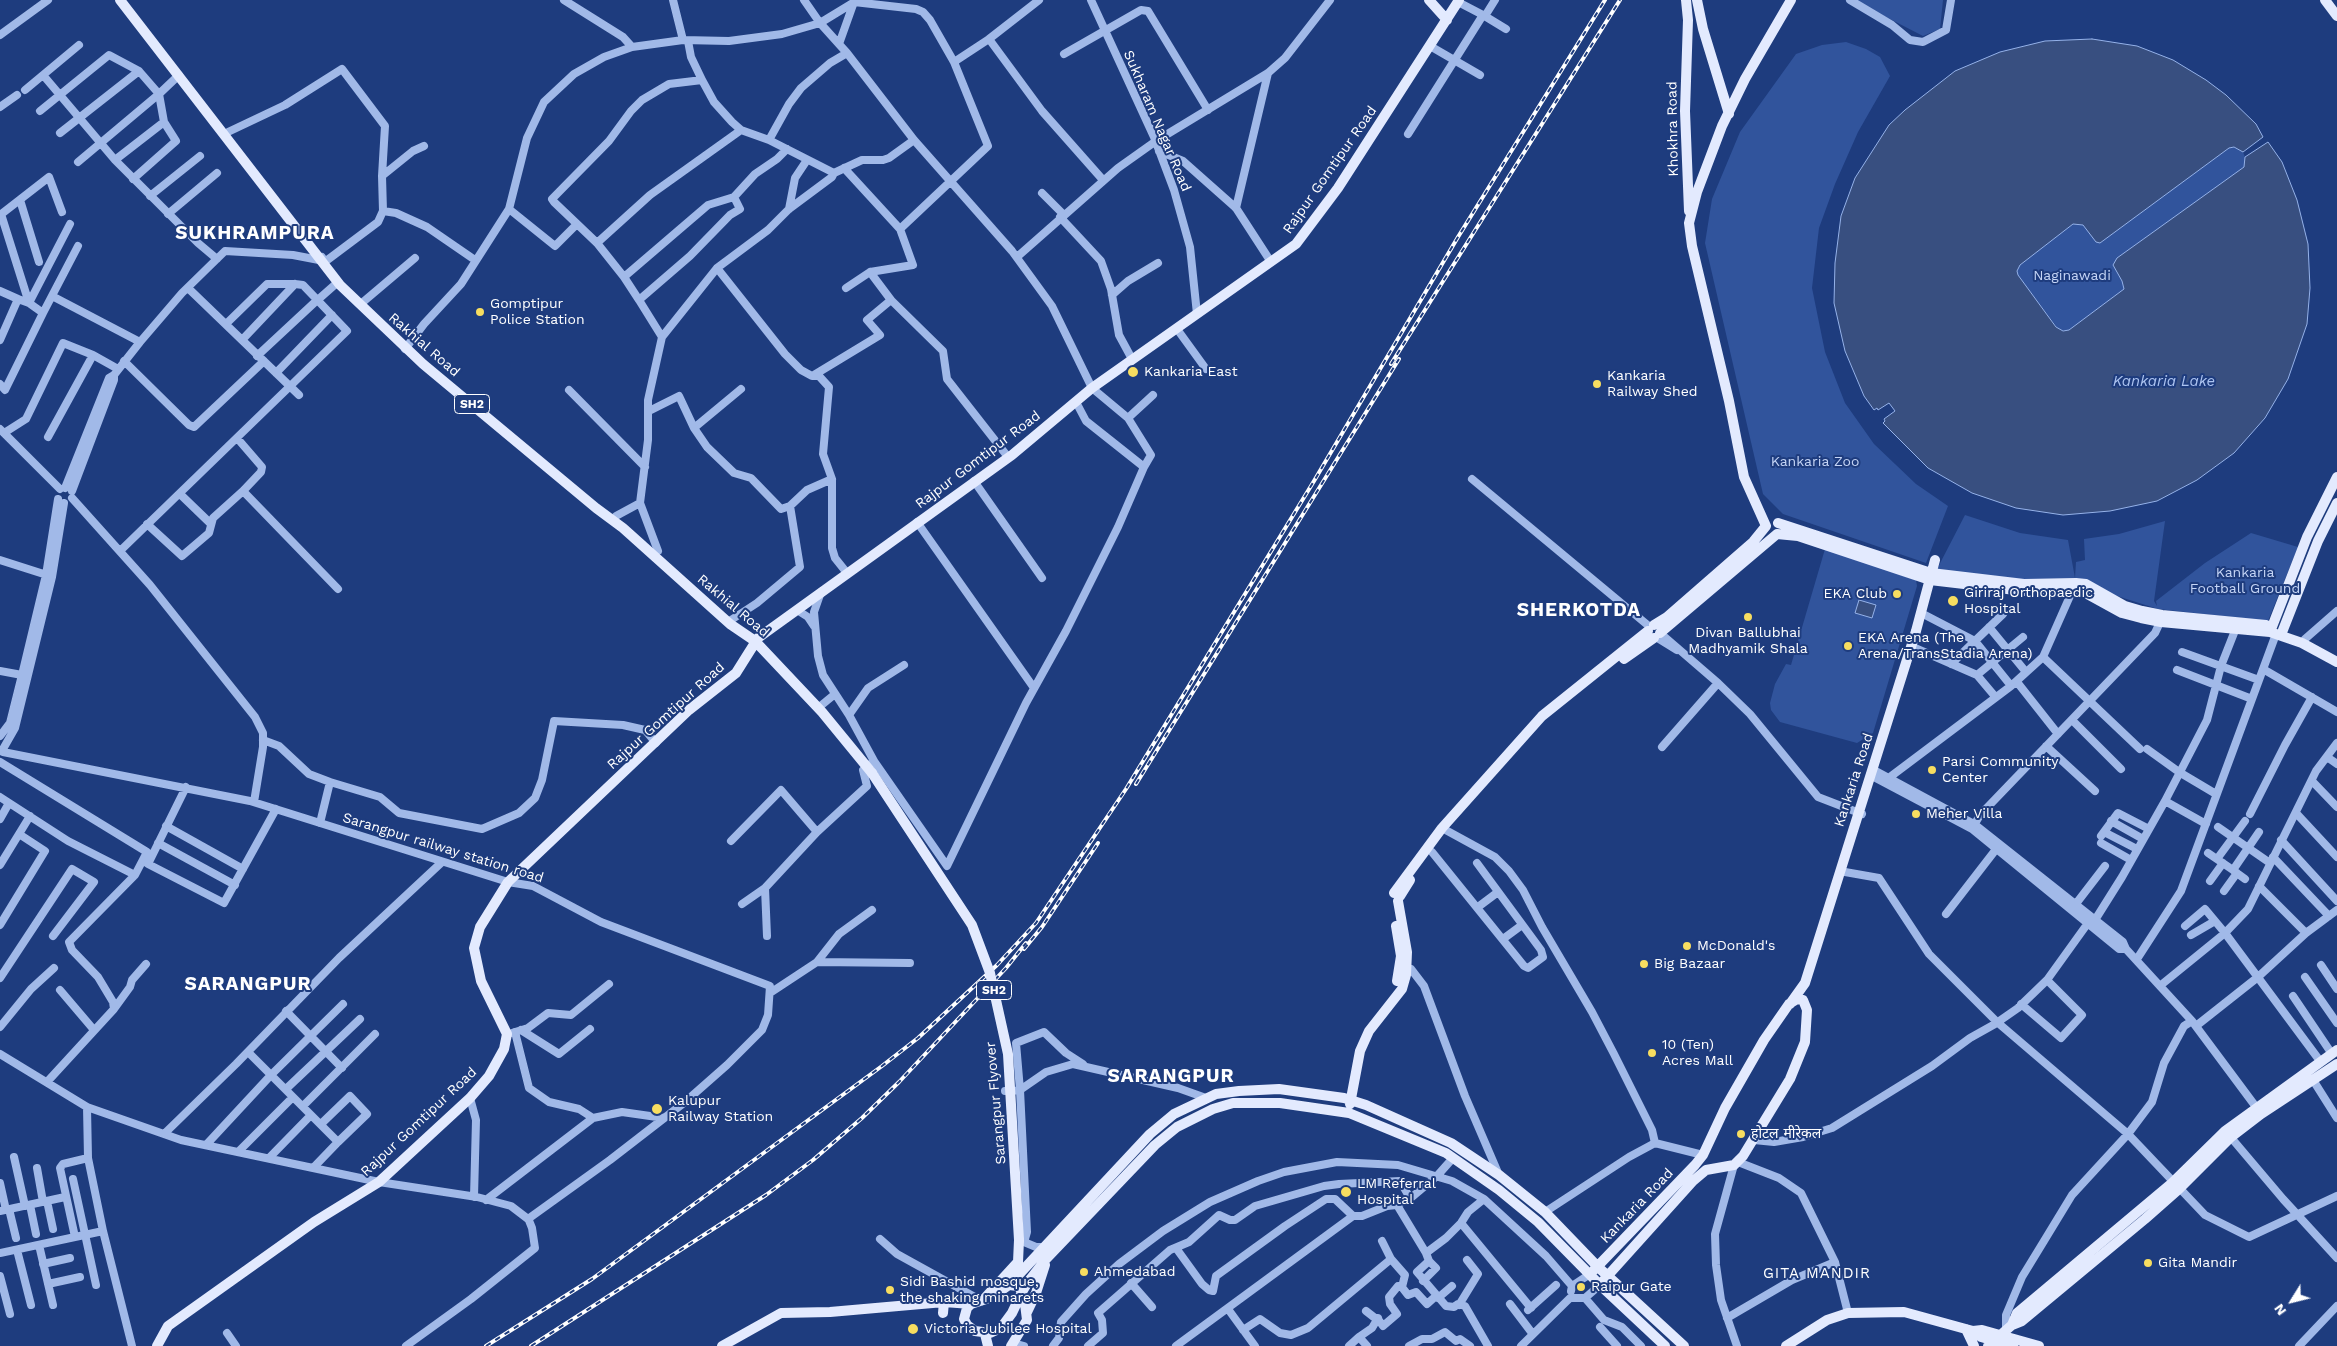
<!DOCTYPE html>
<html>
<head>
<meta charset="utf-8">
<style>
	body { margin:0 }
	#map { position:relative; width:2337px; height:1346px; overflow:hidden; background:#1e3c7e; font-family:"Work Sans",sans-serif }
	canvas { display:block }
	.north { position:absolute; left:2267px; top:1276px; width:50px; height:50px; -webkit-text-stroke:4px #1e3c7e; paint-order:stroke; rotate:234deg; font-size:14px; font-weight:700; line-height:20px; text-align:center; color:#fff }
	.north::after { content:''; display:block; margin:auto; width:18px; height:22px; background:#fff; clip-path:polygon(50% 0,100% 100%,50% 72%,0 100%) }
</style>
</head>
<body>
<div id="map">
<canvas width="2337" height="1346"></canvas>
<div class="north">N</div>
</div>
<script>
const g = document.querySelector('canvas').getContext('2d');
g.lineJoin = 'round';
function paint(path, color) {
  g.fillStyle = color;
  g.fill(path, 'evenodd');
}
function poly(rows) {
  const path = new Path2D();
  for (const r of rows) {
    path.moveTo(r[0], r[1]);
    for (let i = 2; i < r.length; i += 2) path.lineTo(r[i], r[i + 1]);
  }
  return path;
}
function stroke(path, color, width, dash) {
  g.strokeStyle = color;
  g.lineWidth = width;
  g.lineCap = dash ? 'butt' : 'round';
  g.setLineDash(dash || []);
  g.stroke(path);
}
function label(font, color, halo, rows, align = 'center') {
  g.font = font + ' "Work Sans","Noto Sans Devanagari",sans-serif';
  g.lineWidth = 4;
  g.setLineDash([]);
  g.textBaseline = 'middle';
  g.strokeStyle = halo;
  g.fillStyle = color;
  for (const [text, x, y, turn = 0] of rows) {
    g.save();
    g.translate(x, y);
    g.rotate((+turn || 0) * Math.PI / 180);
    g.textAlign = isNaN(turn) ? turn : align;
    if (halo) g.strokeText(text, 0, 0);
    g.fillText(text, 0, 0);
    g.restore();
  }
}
paint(poly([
	[1853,0,1943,0,1940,29,1923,36],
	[1846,42,1866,49,1880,57,1890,76,1858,132,1835,184,1819,228,1812,288,1825,352,1845,403,1874,444,1916,484,1948,506,1926,563,1783,514,1763,494,1705,243,1712,199,1740,132,1796,54,1822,45],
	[2234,147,2243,152,2245,157,2244,167,2117,258,2116,271,2122,281,2124,289,2069,330,2059,330,2018,275,2017,271,2020,265,2073,224,2083,225,2100,243,2229,148],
	[1965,515,2020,533,2068,540,2075,578,2076,562,2085,560,2084,539,2119,534,2165,521,2154,601,2157,606,2156,601,2205,563,2251,533,2298,547,2268,621,2158,609,2076,583,1935,573],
	[1825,549,1916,580,1917,586,1873,733,1857,743,1780,722,1771,710,1770,703,1775,684,1786,664,1791,665]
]), '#31549c');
const water = poly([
	[2092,39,2137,46,2173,60,2206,80,2226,95,2256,124,2263,137,2243,152,2234,147,2229,148,2100,243,2096,242,2083,225,2073,224,2020,265,2017,271,2018,275,2056,327,2063,331,2069,330,2124,289,2122,281,2113,265,2117,258,2244,167,2245,157,2268,142,2282,162,2297,200,2308,244,2310,288,2307,324,2288,379,2265,418,2234,453,2197,480,2157,501,2110,511,2063,515,2016,508,1972,493,1928,468,1883,423,1885,421,1884,419,1895,411,1889,403,1878,410,1877,408,1874,410,1864,396,1845,351,1834,303,1835,263,1841,216,1855,178,1889,125,1905,110,1955,71,2000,52,2045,41,2092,39],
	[1859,600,1876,605,1872,618,1855,613,1859,600]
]);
paint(water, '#384f80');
stroke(water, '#95b2e9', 1);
stroke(poly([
	[564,0,623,37,632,47,683,40,729,41,782,34,820,23,856,1],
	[673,0,683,40],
	[804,0,820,23,847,53,914,140,1012,251,1052,306,1092,388,1128,418],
	[1091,0,1154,137,1174,190,1190,247,1197,314],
	[1850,0,1892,25,1910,40,1923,42,1946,30,1951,0],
	[1483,15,1506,29],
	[1485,16,1495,0],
	[0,35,48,0],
	[989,39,1039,0],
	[688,41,691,57,702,80,714,102,732,122,741,130,769,140,834,173,862,160,883,160,889,158,914,140],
	[839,44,854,2,916,9,923,12,930,20,954,62,988,146,900,229,913,265,870,272,846,288],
	[1430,46,1480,75],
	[1064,54,1141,10,1148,11,1208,110],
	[954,62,989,39,1042,111,1103,180],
	[43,75,79,45],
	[702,80,669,84,642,100,631,111,609,141,552,199,554,202,597,243,650,195,741,130],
	[25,90,43,75,115,160,198,243,217,259],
	[0,107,17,95],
	[40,111,109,55,139,71,159,94,164,122,176,141,133,179],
	[228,132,285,105,342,69,385,126,382,176],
	[60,133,139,71],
	[1408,134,1483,15,1458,2],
	[769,140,789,104,801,88,830,63,847,53],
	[1159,151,1183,161,1236,208,1271,262],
	[115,160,164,122],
	[78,162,159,94,179,75],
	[844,168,900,229],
	[1042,193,1063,214],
	[150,196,200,156],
	[20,200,39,262],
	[1236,208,1268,73],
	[509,209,555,246,576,225],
	[789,209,795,178,807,160],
	[383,211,396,213,427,227,475,260],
	[168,214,217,173],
	[0,215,49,177,62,212],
	[1060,217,1101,261,1111,289,1119,335,1132,359],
	[597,243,624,277,708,205,734,197],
	[1017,257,1118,168,1156,141,1268,73,1285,58,1330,0],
	[326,261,378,222,383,211,382,176,413,151,424,146],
	[717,268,785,354,801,370,812,376,819,376,829,387,823,454,832,479,832,548,835,558,847,573],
	[624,277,639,300],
	[188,288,299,395],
	[0,291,18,299,0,340],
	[1112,295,1128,281,1158,263],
	[52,296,140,342],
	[321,297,338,282],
	[18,299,29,303,70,224],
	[891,300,943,351,947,379,1008,457],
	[363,302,415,258],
	[43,313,78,246],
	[1177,329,1206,369],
	[662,337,639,300,690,256,730,215,740,209,734,197,755,174,777,159,787,149],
	[242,340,295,284],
	[405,349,424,324,461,284,509,209,527,138,544,102,574,74,604,57,632,47],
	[257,356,314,303],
	[124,361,189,425,194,427,264,361],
	[276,373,332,315],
	[814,375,880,335,867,320,891,300,870,272],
	[0,384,5,390,43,313,29,303,1,214],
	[569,390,645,467],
	[649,411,679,396,694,428,707,447,734,473,751,478,781,509,790,506],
	[694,428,741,389],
	[0,429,60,489],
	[4,433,26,419,63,343,93,355,118,369],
	[48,437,93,355],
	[237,438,262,467,261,472,243,491],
	[1144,467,1151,455,1128,418,1153,395],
	[1472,479,1650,627],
	[974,481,1042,578],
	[65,488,109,378,114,375,140,342,182,293,225,251,293,255,319,260,322,257],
	[72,491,114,380,114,375],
	[180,494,210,523],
	[72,498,150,585,255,717,263,733,263,747,254,802],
	[616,516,640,503],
	[917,522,1034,688],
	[147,524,182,556,209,533,213,518,243,491,338,589],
	[120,551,347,331,303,285,295,284,267,284,227,323],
	[658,551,640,503,648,440,648,400,662,337,717,268,768,230,789,209,832,177,834,173],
	[0,560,50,576],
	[797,610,808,617,814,626],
	[1925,615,1975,641,2008,682],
	[731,620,757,603,800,567,790,506,807,490,832,479],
	[1989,627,2026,672],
	[1660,633,1718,683,1750,714,1818,797,1862,814],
	[1656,637,1677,650],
	[2305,639,2337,611],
	[1915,648,1977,675,1993,694],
	[2182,652,2259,680],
	[2043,657,2140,749],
	[1951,664,2003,614],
	[2263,669,2337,712],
	[2177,670,2252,699],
	[0,671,22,675],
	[1977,675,2023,637],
	[2017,682,2058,734],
	[818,708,835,694],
	[849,715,868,688,904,665],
	[2072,720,2121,769],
	[0,736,10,723,22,675,46,575,58,499],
	[263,740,279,746,309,774,330,782,320,823],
	[2046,746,2095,791],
	[1662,747,1718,683],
	[3,749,15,728,52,577,64,503],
	[2147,749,2179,772,2216,794],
	[2327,757,2337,764],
	[874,761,947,866,1026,703,1066,631,1118,527,1144,467,1086,421,1076,402],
	[0,762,147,852,135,875,69,942,72,950,98,977,113,1002,114,1009,47,1082],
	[1872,769,1974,824,2123,942,2126,949,2192,1021,2259,1111],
	[1870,775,1972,829,2119,949,2126,949],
	[1890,777,2011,686,2043,657,2074,587],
	[2312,781,2337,807],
	[330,782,380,797,399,813,482,829,519,813,535,798,542,780,554,721,623,725,645,730,656,743],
	[186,787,148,864,224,903,276,809],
	[0,797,68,841,135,875],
	[2165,801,2206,824],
	[2296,813,2337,857],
	[2250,814,2285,745,2312,697],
	[0,819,9,803],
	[2111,821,2143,839],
	[166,826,243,869],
	[1973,827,1980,815,2155,633,2162,618],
	[2218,827,2270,863],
	[1442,828,1495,857,1509,871,1523,890,1542,927,1592,1012,1614,1054,1652,1130,1655,1143,1703,1155],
	[2104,832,2137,849],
	[2101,836,2118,813,2149,829],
	[2281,840,2337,901],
	[731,841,781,790,817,832,867,786,863,770,874,761,849,715,823,675,818,656,814,612,821,592],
	[158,843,235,885],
	[2101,843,2131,860],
	[1432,852,1524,966,1528,968,1543,957,1541,950,1477,863],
	[2208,853,2233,870,2259,832],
	[2273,857,2329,916],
	[2217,859,2245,821],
	[0,865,19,834],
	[2234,871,2245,879],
	[1845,872,1879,878,1929,954,1997,1022,2128,1134,2205,1215,2249,1237,2337,1196],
	[2210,881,2223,863],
	[2259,886,2306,933],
	[2224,891,2237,873],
	[742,904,765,888],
	[2075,905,2105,866],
	[1478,907,1498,892],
	[1946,914,1997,848],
	[0,925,45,851,19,834,30,816],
	[2185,926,2205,909,2225,933,2320,1061],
	[2191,935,2215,921],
	[767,936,765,888,817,832],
	[1503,939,1522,925],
	[2137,959,2181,891,2276,634],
	[817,962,839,934,872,910],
	[2321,965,2337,989],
	[1403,967,1411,969,1424,986,1465,1096,1499,1175],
	[2305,977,2337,1023],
	[0,978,72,869,94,882,53,936],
	[2161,985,2225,933,2248,909,2316,771,2337,743],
	[60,990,94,1030],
	[770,993,817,962,910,963],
	[2293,996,2332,1054],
	[2021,1004,2061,1038,2082,1015,2047,980],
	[114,1009,130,987,132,980,146,964],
	[286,1011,342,1068],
	[2196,1026,2258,977,2306,933,2337,910],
	[0,1027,31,989,54,968],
	[521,1030,559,1054,590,1029],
	[515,1032,529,1088,549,1102,579,1109,593,1118],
	[512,1033,528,1028,548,1013,571,1015,609,984],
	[248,1052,338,1142,314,1167],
	[0,1054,87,1107,181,1140,379,1182,477,1197,511,1206,528,1219,610,1160,685,1102,727,1065,762,1030,768,1015,770,986,601,922,533,886,508,882,250,801,3,752],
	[2313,1080,2337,1118],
	[286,1089,360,1019],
	[1005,1091,1020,1090,1046,1072,1073,1064,1178,1088,1206,1098],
	[470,1098,476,1120,474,1197],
	[303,1106,375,1034],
	[87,1107,88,1158,103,1231,132,1346],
	[321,1124,350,1096,367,1114,338,1142],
	[164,1134,236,1064,339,958,442,862],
	[2228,1134,2283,1199,2337,1258],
	[1754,1140,1774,1142,1803,1137,1832,1128,1932,1066,1970,1038,1995,1024,2018,1008,2047,980,2088,923,2095,920,2122,877,2165,801,2207,720,2221,666,2236,628],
	[206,1145,271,1075,343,1004],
	[238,1152,293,1097],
	[14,1157,25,1206],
	[269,1158,311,1115],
	[1738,1162,1779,1178,1801,1193,1835,1262,1848,1313],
	[1734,1165,1715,1234,1716,1265,1721,1300,1737,1346],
	[37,1168,43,1202],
	[73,1179,96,1285],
	[0,1183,6,1210],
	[1484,1199,1468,1212,1461,1223,1446,1238,1426,1253,1429,1261,1417,1272,1446,1306,1454,1307,1458,1304,1465,1306,1488,1346],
	[486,1200,593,1118,622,1112,664,1118],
	[47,1201,53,1229],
	[30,1205,36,1234],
	[1397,1205,1426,1253],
	[9,1209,16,1238],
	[0,1211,65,1197],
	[1545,1212,1629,1157,1655,1143],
	[1461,1223,1531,1308],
	[75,1237,60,1168,63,1164,88,1158],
	[880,1239,897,1254,982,1301],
	[1382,1241,1391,1259,1405,1275,1402,1287],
	[39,1245,53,1305],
	[1045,1247,1036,1247,1024,1242,1027,1232,1020,1090,1016,1043,1044,1032,1066,1053,1083,1064],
	[1176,1248,1202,1284,1209,1290,1213,1291,1216,1276,1285,1226,1326,1199,1335,1199,1353,1216],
	[17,1250,31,1305],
	[0,1253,103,1231],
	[43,1264,70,1258],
	[0,1276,10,1314],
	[1423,1281,1436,1268,1429,1261],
	[1131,1283,1152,1307],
	[48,1284,80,1277],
	[1571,1291,1572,1286,1590,1274],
	[1438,1298,1452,1286],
	[1585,1298,1604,1320,1622,1327,1641,1346],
	[1510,1304,1532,1333],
	[1459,1305,1478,1274,1467,1260],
	[1228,1309,1255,1346],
	[1528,1310,1556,1285],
	[1727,1318,1792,1280,1835,1262],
	[1378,1319,1383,1326,1397,1314,1390,1304,1389,1297,1398,1286,1401,1286,1408,1295,1416,1292,1427,1304,1436,1296],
	[1600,1327,1617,1346],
	[1243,1330,1260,1319,1280,1333,1291,1335,1308,1328,1391,1259],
	[2006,1330,2006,1315,2022,1277,2044,1241,2072,1195,2128,1134,2152,1102,2164,1063,2184,1026,2192,1021],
	[227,1333,236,1346],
	[1359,1337,1372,1328,1378,1318,1375,1318,1366,1311],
	[1013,1343,1024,1346],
	[406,1346,471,1299,535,1248,532,1228,528,1218],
	[1053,1346,1059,1338,1061,1322,1086,1294,1119,1264,1163,1231,1210,1202,1258,1181,1284,1172,1337,1162,1398,1165,1452,1181,1484,1199,1546,1256,1572,1286],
	[1088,1346,1103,1333,1102,1320,1098,1313,1170,1250,1189,1242,1219,1215,1230,1220,1235,1220,1255,1206,1324,1186,1339,1184,1400,1181,1410,1198],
	[1176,1346,1353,1216,1362,1216,1387,1206,1397,1205,1412,1197,1437,1176,1453,1158],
	[1349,1346,1359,1337,1367,1346],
	[1409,1346,1422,1339,1432,1339,1445,1332,1456,1341,1460,1339,1470,1346],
	[1521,1346,1570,1298,1585,1298,1600,1285],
	[2299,1346,2337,1306]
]), '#a1b9e8', 8);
stroke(poly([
	[120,0,340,285,423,364,596,508,623,528,730,624,755,641,822,712,872,773],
	[1429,0,1447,20],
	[1686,0,1688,20,1685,111,1689,211],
	[1697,0,1703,29,1729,114],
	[2325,0,2337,16],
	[1778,523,1931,573,2024,584,2076,583,2086,584,2125,606,2142,611,2162,615,2266,625],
	[1654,625,1667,617,1753,542,1766,526,1744,477,1729,401,1692,246,1689,223,1697,192,1722,126,1745,79,1791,0],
	[2270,632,2307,537,2337,477],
	[1660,633,1777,534,1798,536,1930,580,2024,591,2082,591,2122,613,2141,618,2161,622,2270,632,2302,643,2337,662],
	[2281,635,2318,541,2337,503],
	[1624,659,1654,638],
	[1394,893,1442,828,1542,716,1648,631],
	[1400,896,1410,880],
	[1396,926,1401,956,1397,981],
	[1790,1004,1805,983,1916,631,1935,560],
	[1350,1104,1360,1051,1369,1031,1402,989,1406,975,1407,952,1398,901],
	[1594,1270,1695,1165,1703,1155,1725,1108,1764,1040,1789,1004,1797,999,1803,1000,1807,1010,1805,1042,1790,1079,1743,1156,1734,1165,1706,1170,1693,1181,1603,1281],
	[1009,1285,1150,1134,1174,1114,1216,1094,1239,1091,1279,1089,1344,1098,1366,1105,1451,1143,1499,1175,1545,1212,1598,1267,1684,1346],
	[985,1298,1018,1262,1019,1240],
	[1027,1312,1036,1293,1045,1265],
	[943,1313,944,1302],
	[2012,1325,2017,1313,2172,1183,2225,1131,2337,1050],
	[1966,1329,1974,1346],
	[1973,1331,1981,1337,2013,1346],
	[985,1334,988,1346],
	[157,1346,168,1326,314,1222,379,1182,470,1098,489,1076,504,1049,507,1034,481,981,474,948,480,927,508,882,689,710,736,673,758,638,1012,455,1092,388,1296,244,1338,188,1459,0],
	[722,1346,781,1313,830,1312,944,1302,971,1304],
	[1011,1346,1027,1320,1025,1304,1022,1292,1021,1290,1018,1286,1009,1285,992,1297,971,1304,967,1308,964,1319,967,1325,975,1331,990,1333,1001,1328,1012,1313,1022,1292,1028,1282,1046,1259,1155,1145,1177,1127,1213,1109,1233,1103,1280,1103,1349,1113,1446,1153,1499,1190,1538,1222,1600,1285,1665,1346],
	[1786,1346,1827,1320,1848,1313,1904,1312,1973,1331,1982,1330,2039,1346],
	[1988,1346,2012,1325,2022,1321,2145,1219,2179,1189,2231,1137,2261,1114,2337,1064]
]), '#e3eafe', 10);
const rail = poly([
	[1391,364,1620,0],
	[1136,784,1399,359],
	[1024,949,1042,927,1098,843],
	[486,1346,592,1279,882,1066,918,1038,997,965,1036,923,1126,789,1314,481,1458,237,1605,0],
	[531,1346,766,1195,813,1160,862,1118,899,1082,1006,968,1026,943]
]);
stroke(rail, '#fff', 4);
stroke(rail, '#1e3c7e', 2, [5.5]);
stroke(poly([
	[872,773,972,925,990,973,1008,1054,1019,1240]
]), '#e3eafe', 10);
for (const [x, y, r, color] of [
	[480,312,5,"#f7dd60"],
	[1133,372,6,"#f7dd60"],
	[1597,384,5,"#f7dd60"],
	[1897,594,5,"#f7dd60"],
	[1953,601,6,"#f7dd60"],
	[1748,617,5,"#f7dd60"],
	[1848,646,5,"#f7dd60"],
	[1932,770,5,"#f7dd60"],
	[1916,814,5,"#f7dd60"],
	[1687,946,5,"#f7dd60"],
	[1644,964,5,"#f7dd60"],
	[1652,1053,5,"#f7dd60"],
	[657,1109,6,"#f7dd60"],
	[1741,1134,5,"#f7dd60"],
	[1346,1192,6,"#f7dd60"],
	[2148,1263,5,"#f7dd60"],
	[1084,1272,5,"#f7dd60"],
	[1581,1287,5,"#f7dd60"],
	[890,1290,5,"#f7dd60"],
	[913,1329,6,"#f7dd60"]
]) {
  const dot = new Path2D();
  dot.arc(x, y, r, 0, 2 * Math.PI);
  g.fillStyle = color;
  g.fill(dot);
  stroke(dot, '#1e3c7e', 2);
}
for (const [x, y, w] of [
	[472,404,35],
	[994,990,35]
]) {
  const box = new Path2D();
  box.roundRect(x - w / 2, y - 9.5, w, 19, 4);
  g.fillStyle = '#1e3c7e';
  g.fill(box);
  stroke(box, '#fff', 1);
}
label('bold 12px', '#fff', null, [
	["SH2",472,404],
	["SH2",994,990]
]);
label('14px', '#fff', '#1e3c7e', [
	["Sukharam Nagar Road",1157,121,67],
	["Khokhra Road",1673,129,-91],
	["Rajpur Gomtipur Road",1330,170,-55],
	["Rakhial Road",424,345,41],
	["Rajpur Gomtipur Road",978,460,-37],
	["Rakhial Road",733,606,40],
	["Rajpur Gomtipur Road",666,716,-42],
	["Kankaria Road",1854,780,-72],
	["Sarangpur railway station road",443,848,17],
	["Sarangpur Flyover",996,1103,-95],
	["Rajpur Gomtipur Road",419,1122,-43],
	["Kankaria Road",1637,1206,-46]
]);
label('14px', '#c5d5f6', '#1e3c7e', [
	["Naginawadi",2072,276],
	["Kankaria Zoo",1815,462],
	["Kankaria",2245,573],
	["Football Ground",2245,589]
]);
label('14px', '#fff', '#1e3c7e', [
	["Gomptipur",490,304],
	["Police Station",490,320],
	["Kankaria East",1144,372],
	["Kankaria",1607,376],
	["Railway Shed",1607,392],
	["Giriraj Orthopaedic",1964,593],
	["Hospital",1964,609],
	["EKA Club",1887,594,"right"],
	["Divan Ballubhai",1748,633,"center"],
	["Madhyamik Shala",1748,649,"center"],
	["EKA Arena (The",1858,638],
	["Arena/TransStadia Arena)",1858,654],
	["Parsi Community",1942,762],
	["Center",1942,778],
	["Meher Villa",1926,814],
	["McDonald's",1697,946],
	["Big Bazaar",1654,964],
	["10 (Ten)",1662,1045],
	["Acres Mall",1662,1061],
	["Kalupur",668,1101],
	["Railway Station",668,1117],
	["होटल मीरेकल",1751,1134],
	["LM Referral",1357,1184],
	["Hospital",1357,1200],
	["Gita Mandir",2158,1263],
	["Ahmedabad",1094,1272],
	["Sidi Bashid mosque,",900,1282],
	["the shaking minarets",900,1298],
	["Raipur Gate",1591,1287],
	["Victoria Jubilee Hospital",924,1329]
], 'left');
label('italic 15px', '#acc3f0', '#1e3c7e', [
	["Kankaria Lake",2164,382]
]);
g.letterSpacing = '1px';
label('15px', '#fff', '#1e3c7e', [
	["GITA MANDIR",1817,1274]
]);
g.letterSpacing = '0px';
g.letterSpacing = '1px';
label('bold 19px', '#fff', '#1e3c7e', [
	["SUKHRAMPURA",255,233],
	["SHERKOTDA",1579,610],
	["SARANGPUR",248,984],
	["SARANGPUR",1171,1076]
]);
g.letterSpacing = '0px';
</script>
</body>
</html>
